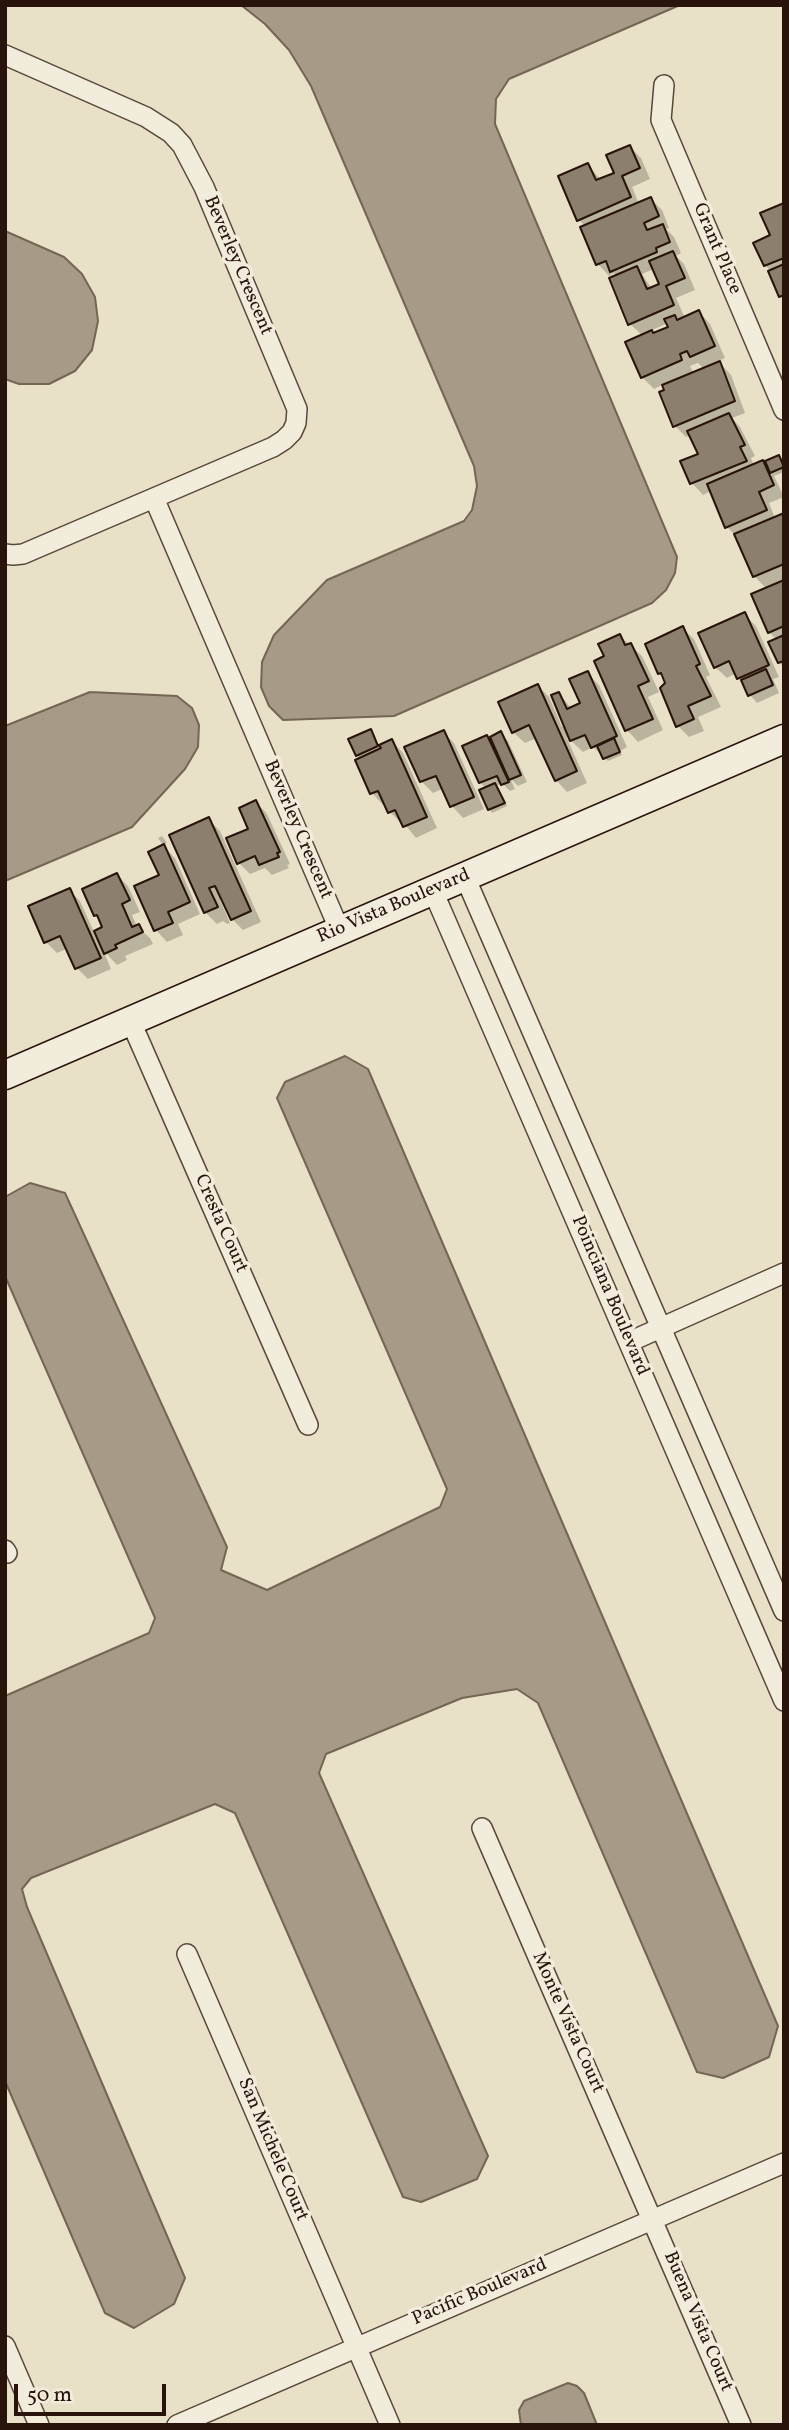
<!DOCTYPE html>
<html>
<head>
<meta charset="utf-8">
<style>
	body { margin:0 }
	#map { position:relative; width:789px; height:2430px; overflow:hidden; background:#e9e1c7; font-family:Vollkorn,serif }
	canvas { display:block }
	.frame { position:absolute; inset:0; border:7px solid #28140b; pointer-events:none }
	.scale { position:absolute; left:14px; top:2384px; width:152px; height:32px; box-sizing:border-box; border:4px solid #28140b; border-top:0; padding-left:9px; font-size:21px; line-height:24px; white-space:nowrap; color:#28140b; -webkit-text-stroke:5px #f1ecdb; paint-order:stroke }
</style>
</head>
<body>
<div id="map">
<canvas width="789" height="2430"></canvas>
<div class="frame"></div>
<div class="scale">50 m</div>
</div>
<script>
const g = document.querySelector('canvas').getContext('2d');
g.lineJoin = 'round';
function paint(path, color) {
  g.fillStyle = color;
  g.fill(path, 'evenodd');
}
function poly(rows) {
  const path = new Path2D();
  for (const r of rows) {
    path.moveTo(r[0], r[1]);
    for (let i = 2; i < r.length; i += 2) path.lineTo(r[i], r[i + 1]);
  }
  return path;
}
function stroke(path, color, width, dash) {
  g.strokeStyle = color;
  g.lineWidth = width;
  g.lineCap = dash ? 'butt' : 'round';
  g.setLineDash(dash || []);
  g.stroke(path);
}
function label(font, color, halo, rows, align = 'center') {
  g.font = font + ' Vollkorn,serif';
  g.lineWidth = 7;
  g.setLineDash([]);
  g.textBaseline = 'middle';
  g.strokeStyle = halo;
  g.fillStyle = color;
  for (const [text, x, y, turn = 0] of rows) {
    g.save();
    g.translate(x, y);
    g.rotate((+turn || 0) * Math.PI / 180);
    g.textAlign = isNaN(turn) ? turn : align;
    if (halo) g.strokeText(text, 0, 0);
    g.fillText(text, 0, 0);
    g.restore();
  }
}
const water = poly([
	[241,5,680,5,509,79,496,99,495,124,677,557,675,573,666,590,652,603,394,716,283,720,269,706,261,687,262,662,274,635,327,580,464,521,472,510,477,486,474,466,311,86,289,50,265,24,241,5],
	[5,231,64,257,82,274,95,297,98,321,92,350,75,371,49,384,19,384,5,379,5,231],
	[90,692,177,696,192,708,199,725,198,747,185,769,132,827,5,881,5,726,90,692],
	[345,1056,368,1069,778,2026,769,2057,723,2078,697,2072,538,1703,517,1689,462,1698,326,1754,319,1773,488,2156,477,2179,421,2202,403,2197,235,1813,215,1804,31,1878,22,1889,27,1907,185,2278,174,2304,134,2328,105,2313,5,2081,5,1696,149,1633,155,1618,5,1276,5,1197,30,1183,65,1193,227,1547,221,1570,267,1590,440,1507,447,1489,277,1098,285,1082,345,1056],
	[568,2383,577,2386,584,2393,597,2425,521,2425,519,2410,524,2401,568,2383]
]);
paint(water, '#a79b87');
stroke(water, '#746555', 2);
paint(poly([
	[630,147,641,158,650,179,632,187,639,204,651,199,662,210,669,228,666,229,674,237,681,253,676,256,684,264,695,290,676,298,685,318,699,312,710,324,725,358,718,361,731,375,745,413,732,418,740,427,755,456,751,458,754,466,762,462,771,471,779,457,784,464,784,472,774,476,784,497,769,503,775,518,784,514,784,667,779,662,777,640,769,632,767,589,754,576,737,537,727,527,711,491,703,495,692,483,683,462,700,454,691,435,686,437,675,426,664,384,654,389,642,377,643,336,630,324,617,276,614,273,609,276,598,264,582,228,586,227,579,220,588,165,601,180,616,174],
	[654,269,661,285,652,289,642,274],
	[668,323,670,328,654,335,650,331],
	[698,363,705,370,694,374,690,366],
	[784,205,784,299,770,270,765,265,772,236],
	[744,614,756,626,779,677,773,679,779,693,757,703,750,695,736,673,727,678,715,667],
	[682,628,694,639,710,675,706,677,721,707,698,717,704,731,689,737,678,726,667,683,659,673],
	[620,636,642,656,659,692,648,697,663,730,638,742,627,730,606,657],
	[587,673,599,685,627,747,620,751,622,755,608,761,593,747,583,752,566,736,587,783,567,792,556,780,537,738,525,743,513,732,538,686,549,697,562,727,565,725,559,694,572,709,583,704],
	[370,731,379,747,392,741,403,753,437,828,416,838,403,822,401,823,390,812,386,804,383,805,372,793,357,761,361,759,357,755],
	[443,732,454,743,484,809,463,818,452,806,444,788,433,793,421,781],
	[501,733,508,741,527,782,518,786,510,778,515,789,510,791,502,783,496,786,507,806,492,813,489,809,486,789,480,782,487,737,495,745],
	[256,802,267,814,290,864,287,865,289,868,272,875,265,868,250,874,239,863],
	[208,819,220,831,261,922,243,930,232,919,223,898,220,900,230,923,227,924,223,921,217,924,205,912],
	[162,836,167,843,163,845,158,838],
	[164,847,175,858,200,914,178,924,183,935,167,942,156,930,136,887,161,876],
	[117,875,128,886,140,912,132,915,137,927,150,938,153,944,125,956,127,960,117,965,103,950,111,969,88,979,77,968,68,948,57,953,46,942,69,890,80,901,94,932,105,928,96,915]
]), '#0003');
const building = poly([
	[630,145,640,168,622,176,631,197,577,221,558,176,588,163,596,180,614,173,606,155,630,145],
	[651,197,659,216,644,223,647,230,663,224,670,242,656,248,657,252,610,272,606,261,596,265,580,227,651,197],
	[784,203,784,258,764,266,753,243,770,235,760,213,784,203],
	[673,251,685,278,666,286,674,305,628,325,609,278,637,266,647,289,659,284,649,261,673,251],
	[784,264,784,295,779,297,768,271,784,264],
	[699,310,715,346,690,357,687,351,680,354,682,360,641,378,625,342,652,330,653,333,668,327,664,319,675,315,677,320,699,310],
	[720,361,735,401,673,427,659,392,664,390,662,385,720,361],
	[729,413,745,445,740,447,747,461,690,484,680,461,698,454,687,431,729,413],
	[779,455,784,467,770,473,765,461,779,455],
	[763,460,774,485,759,492,767,510,725,528,707,484,763,460],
	[784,513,784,564,753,577,734,534,784,513],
	[784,580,784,626,768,633,751,594,784,580],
	[745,612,769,665,737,679,729,661,714,668,698,633,745,612],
	[683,626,700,664,696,666,711,696,688,706,694,719,676,727,660,688,665,683,661,673,658,674,645,644,683,626],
	[620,634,625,645,631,643,649,681,638,686,653,719,625,731,594,661,604,656,598,644,620,634],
	[784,635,784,661,778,663,768,642,784,635],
	[766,669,773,685,748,696,741,680,766,669],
	[588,671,617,736,591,748,585,735,570,741,551,695,559,692,567,709,580,703,569,679,588,671],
	[538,684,577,771,555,781,529,725,512,733,498,702,538,684],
	[371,729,378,746,356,756,348,739,371,729],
	[444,730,474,797,450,807,436,776,420,782,404,747,444,730],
	[501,731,521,775,509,780,490,737,501,731],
	[487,735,509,782,501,785,497,776,479,783,462,746,487,735],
	[614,738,620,752,603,759,597,746,614,738],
	[392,739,427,817,403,827,395,810,388,813,378,791,370,794,355,760,381,748,379,745,392,739],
	[495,783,505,803,488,810,479,790,495,783],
	[256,800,280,852,277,853,279,857,259,865,255,856,237,864,226,838,248,829,239,808,256,800],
	[209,817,251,911,231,920,215,886,209,888,218,907,204,913,169,835,209,817],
	[164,844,190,902,168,912,173,923,154,931,134,886,159,875,148,852,164,844],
	[117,873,130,900,122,904,132,927,139,924,143,932,115,945,117,948,104,954,94,931,102,927,97,915,94,916,82,889,117,873],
	[70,888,101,958,75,969,60,936,44,943,28,906,70,888]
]);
paint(building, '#8c7f6d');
stroke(building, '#28140b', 2);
const street = poly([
	[5,55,146,117,171,133,182,145,204,187,297,409,296,423,292,432,284,440,273,447,23,554,13,555,5,554],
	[664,85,661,120,784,410],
	[154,498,340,931],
	[465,877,784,1611],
	[433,891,784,1701],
	[131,1022,308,1425],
	[629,1342,784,1273],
	[5,1550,7,1553],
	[482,1828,741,2425],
	[187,1954,390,2425],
	[5,2346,39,2425],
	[177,2425,784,2163]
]);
const secondary = poly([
	[5,1075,784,739]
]);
stroke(street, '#58473a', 22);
stroke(secondary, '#28140b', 31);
stroke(street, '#f1ecdb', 19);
stroke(secondary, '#f1ecdb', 28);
label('19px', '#28140b', '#f1ecdb', [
	["Grant Place",716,249,67],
	["Beverley Crescent",237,266,67],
	["Beverley Crescent",297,830,67],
	["Rio Vista Boulevard",394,907,-23],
	["Cresta Court",220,1224,66],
	["Poinciana Boulevard",609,1296,67],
	["Monte Vista Court",567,2023,66],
	["San Michele Court",272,2150,67],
	["Pacific Boulevard",480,2293,-23],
	["Buena Vista Court",697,2322,67]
]);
</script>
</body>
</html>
